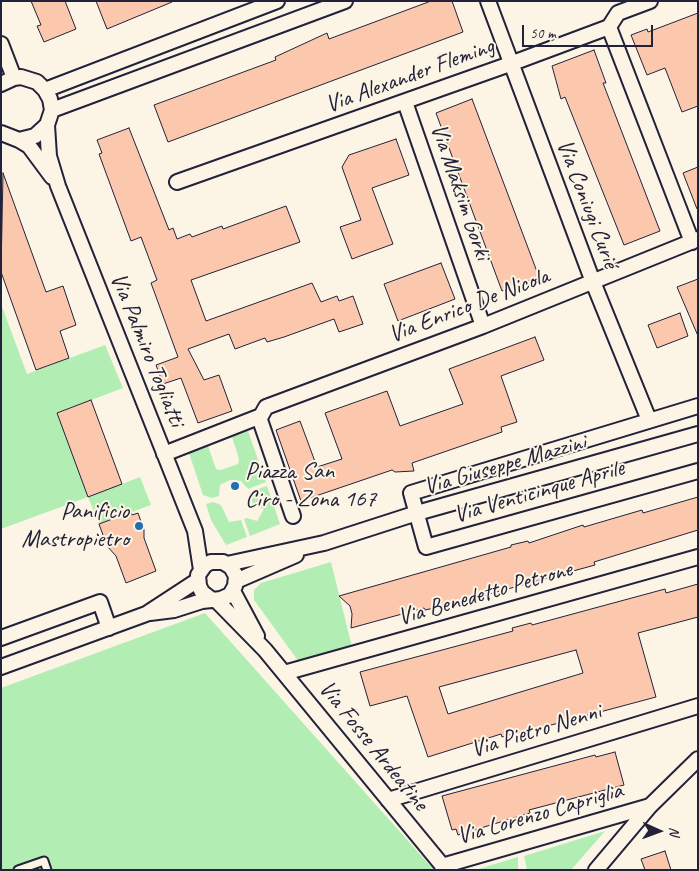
<!DOCTYPE html>
<html>
<head>
<meta charset="utf-8">
<style>
	body { margin:0 }
	#map { position:relative; width:699px; height:871px; overflow:hidden; background:#fcf5e5; font-family:Caveat,sans-serif }
	canvas { display:block }
	.frame { position:absolute; inset:0; border:2px solid #22223b; pointer-events:none }
	.north { position:absolute; left:634px; top:806px; width:50px; height:50px; -webkit-text-stroke:4px #fcf5e5; paint-order:stroke; rotate:92deg; font-size:14px; font-weight:700; line-height:20px; text-align:center; color:#22223b }
	.north::after { content:''; display:block; margin:auto; width:18px; height:22px; background:#22223b; clip-path:polygon(50% 0,100% 100%,50% 72%,0 100%) }
	.scale { position:absolute; left:522px; top:25px; width:131px; height:22px; box-sizing:border-box; border:2px solid #22223b; border-top:0; padding-left:6px; font-size:15px; line-height:18px; white-space:nowrap; color:#22223b; -webkit-text-stroke:4px #fcf5e5; paint-order:stroke }
</style>
</head>
<body>
<div id="map">
<canvas width="699" height="871"></canvas>
<div class="frame"></div>
<div class="north">N</div>
<div class="scale">50 m</div>
</div>
<script>
const g = document.querySelector('canvas').getContext('2d');
g.lineJoin = 'round';
function paint(path, color) {
  g.fillStyle = color;
  g.fill(path, 'evenodd');
}
function poly(rows) {
  const path = new Path2D();
  for (const r of rows) {
    path.moveTo(r[0], r[1]);
    for (let i = 2; i < r.length; i += 2) path.lineTo(r[i], r[i + 1]);
  }
  return path;
}
function stroke(path, color, width, dash) {
  g.strokeStyle = color;
  g.lineWidth = width;
  g.lineCap = dash ? 'butt' : 'round';
  g.setLineDash(dash || []);
  g.stroke(path);
}
function label(font, color, halo, rows, align = 'center') {
  g.font = font + ' Caveat,sans-serif';
  g.lineWidth = 4;
  g.setLineDash([]);
  g.textBaseline = 'middle';
  g.strokeStyle = halo;
  g.fillStyle = color;
  for (const [text, x, y, turn = 0] of rows) {
    g.save();
    g.translate(x, y);
    g.rotate((+turn || 0) * Math.PI / 180);
    g.textAlign = isNaN(turn) ? turn : align;
    if (halo) g.strokeText(text, 0, 0);
    g.fillText(text, 0, 0);
    g.restore();
  }
}
paint(poly([
	[1,304,27,374,105,345,123,388,57,413,122,484,140,477,151,505,99,524,88,497,1,529],
	[248,431,266,482,248,489,241,481,230,480,220,485,219,496,212,498,203,495,189,453,208,446,216,469,221,470,238,464,239,459,232,437],
	[267,486,280,524,250,536,244,519,247,518,257,521,264,509,253,504,249,492],
	[213,502,221,505,229,522,241,520,247,537,226,545,211,520,206,504],
	[331,562,352,647,299,662,254,600,254,590,261,583],
	[205,613,434,870,1,870,1,688],
	[605,831,571,870,527,870,524,856],
	[518,857,518,870,475,870]
]), '#b2eeb3');
const building = poly([
	[31,1,65,1,76,29,44,42,37,26,41,25,31,1],
	[96,1,172,1,172,2,107,29,96,1],
	[431,1,452,1,463,32,168,142,154,105,276,60,275,57,327,33,329,39,431,1],
	[698,13,698,106,682,112,665,68,647,75,631,35,647,29,648,32,698,13],
	[594,50,606,83,603,83,660,231,624,245,565,97,561,99,552,66,594,50],
	[472,99,539,277,502,291,436,113,472,99],
	[129,128,169,230,173,228,177,239,190,234,192,237,222,226,223,229,286,206,300,242,191,280,206,321,312,283,321,302,337,296,339,301,353,296,363,324,339,332,334,319,284,337,267,342,265,338,235,349,229,334,188,349,204,380,219,375,232,411,198,423,181,378,163,384,156,365,178,357,151,283,157,280,141,237,131,241,99,154,102,153,97,140,129,128],
	[396,139,409,175,372,188,393,244,352,259,340,227,361,220,342,167,349,155,396,139],
	[698,167,698,209,697,209,683,173,698,167],
	[3,173,46,292,63,286,76,325,60,331,69,358,36,370,1,272,3,173],
	[441,263,455,299,398,321,384,284,441,263],
	[698,279,698,336,677,287,698,279],
	[680,313,688,336,657,348,648,325,680,313],
	[535,337,544,360,501,376,517,422,501,427,502,432,412,463,414,471,395,472,392,470,301,501,276,430,300,421,317,467,342,459,325,413,387,391,400,426,463,404,449,369,535,337],
	[91,400,122,484,88,497,57,413,91,400],
	[698,497,698,530,594,562,595,565,453,604,425,610,424,608,351,628,352,614,350,606,339,596,511,547,511,545,528,541,529,543,583,525,584,527,642,510,643,513,698,497],
	[131,512,132,515,138,513,144,530,144,538,156,571,126,583,116,556,107,546,99,524,131,512],
	[698,584,698,617,638,633,656,697,540,728,540,727,502,737,501,734,428,757,407,696,370,706,360,672,513,631,512,628,531,623,532,625,665,589,666,593,698,584],
	[576,650,583,673,448,714,439,687,576,650],
	[615,752,624,785,529,810,530,813,458,835,456,829,452,830,442,796,595,755,596,757,615,752],
	[665,851,671,870,645,870,641,859,665,851]
]);
paint(building, '#fcc8ad');
stroke(building, '#22223b', 1);
const lane = poly([
	[18,870,44,861,47,870]
]);
const street = poly([
	[488,1,593,282,649,420],
	[609,27,692,242],
	[1,44,14,78],
	[1,84,14,78,21,77,37,82,45,90,50,99,52,110,47,125,35,136,19,140,1,133],
	[45,90,277,1],
	[405,102,483,326],
	[52,110,345,1],
	[47,125,49,156,58,186,195,531,201,570],
	[19,140,29,146,52,177],
	[177,182,510,64,609,27,618,13,650,1],
	[698,406,411,493,426,547,698,471],
	[259,417,293,516],
	[164,454,261,416,266,407,483,326,698,239],
	[227,564,324,543,417,513,698,434],
	[236,581,296,555],
	[233,591,257,636],
	[216,600,265,650,446,870],
	[150,613,174,610,202,601,221,599,230,595,235,586,236,576,231,567,223,562,211,562,205,565,198,575,199,586,202,592,211,599],
	[1,638,100,602,109,628],
	[1,667,146,614,198,580],
	[284,673,698,557],
	[388,800,698,706],
	[442,866,650,806],
	[596,870,650,806,698,759]
]);
stroke(lane, '#22223b', 11);
stroke(street, '#22223b', 18);
stroke(lane, '#fcf5e5', 7);
stroke(street, '#fcf5e5', 14);
for (const [x, y, r, color] of [
	[235,486,5,"#1f6fb2"],
	[139,526,5,"#1f6fb2"]
]) {
  const dot = new Path2D();
  dot.arc(x, y, r, 0, 2 * Math.PI);
  g.fillStyle = color;
  g.fill(dot);
  stroke(dot, '#fcf5e5', 2);
}
label('24px', '#22223b', '#fcf5e5', [
	["Via Alexander Fleming",410,76,-20],
	["Via Maksim Gorki",460,192,71],
	["Via Coniugi Curié",587,204,69],
	["Via Enrico De Nicola",469,306,-21],
	["Via Palmiro Togliatti",147,350,68],
	["Via Giuseppe Mazzini",505,465,-16],
	["Via Venticinque Aprile",539,492,-16],
	["Via Benedetto Petrone",485,594,-16],
	["Via Pietro Nenni",536,731,-17],
	["Via Fosse Ardeatine",373,746,51],
	["Via Lorenzo Capriglia",540,814,-16]
]);
label('24px', '#22223b', '#fcf5e5', [
	["Piazza San",245,472],
	["Ciro - Zona 167",245,500],
	["Panificio",129,512,"right"],
	["Mastropietro",129,540,"right"]
], 'left');
</script>
</body>
</html>
